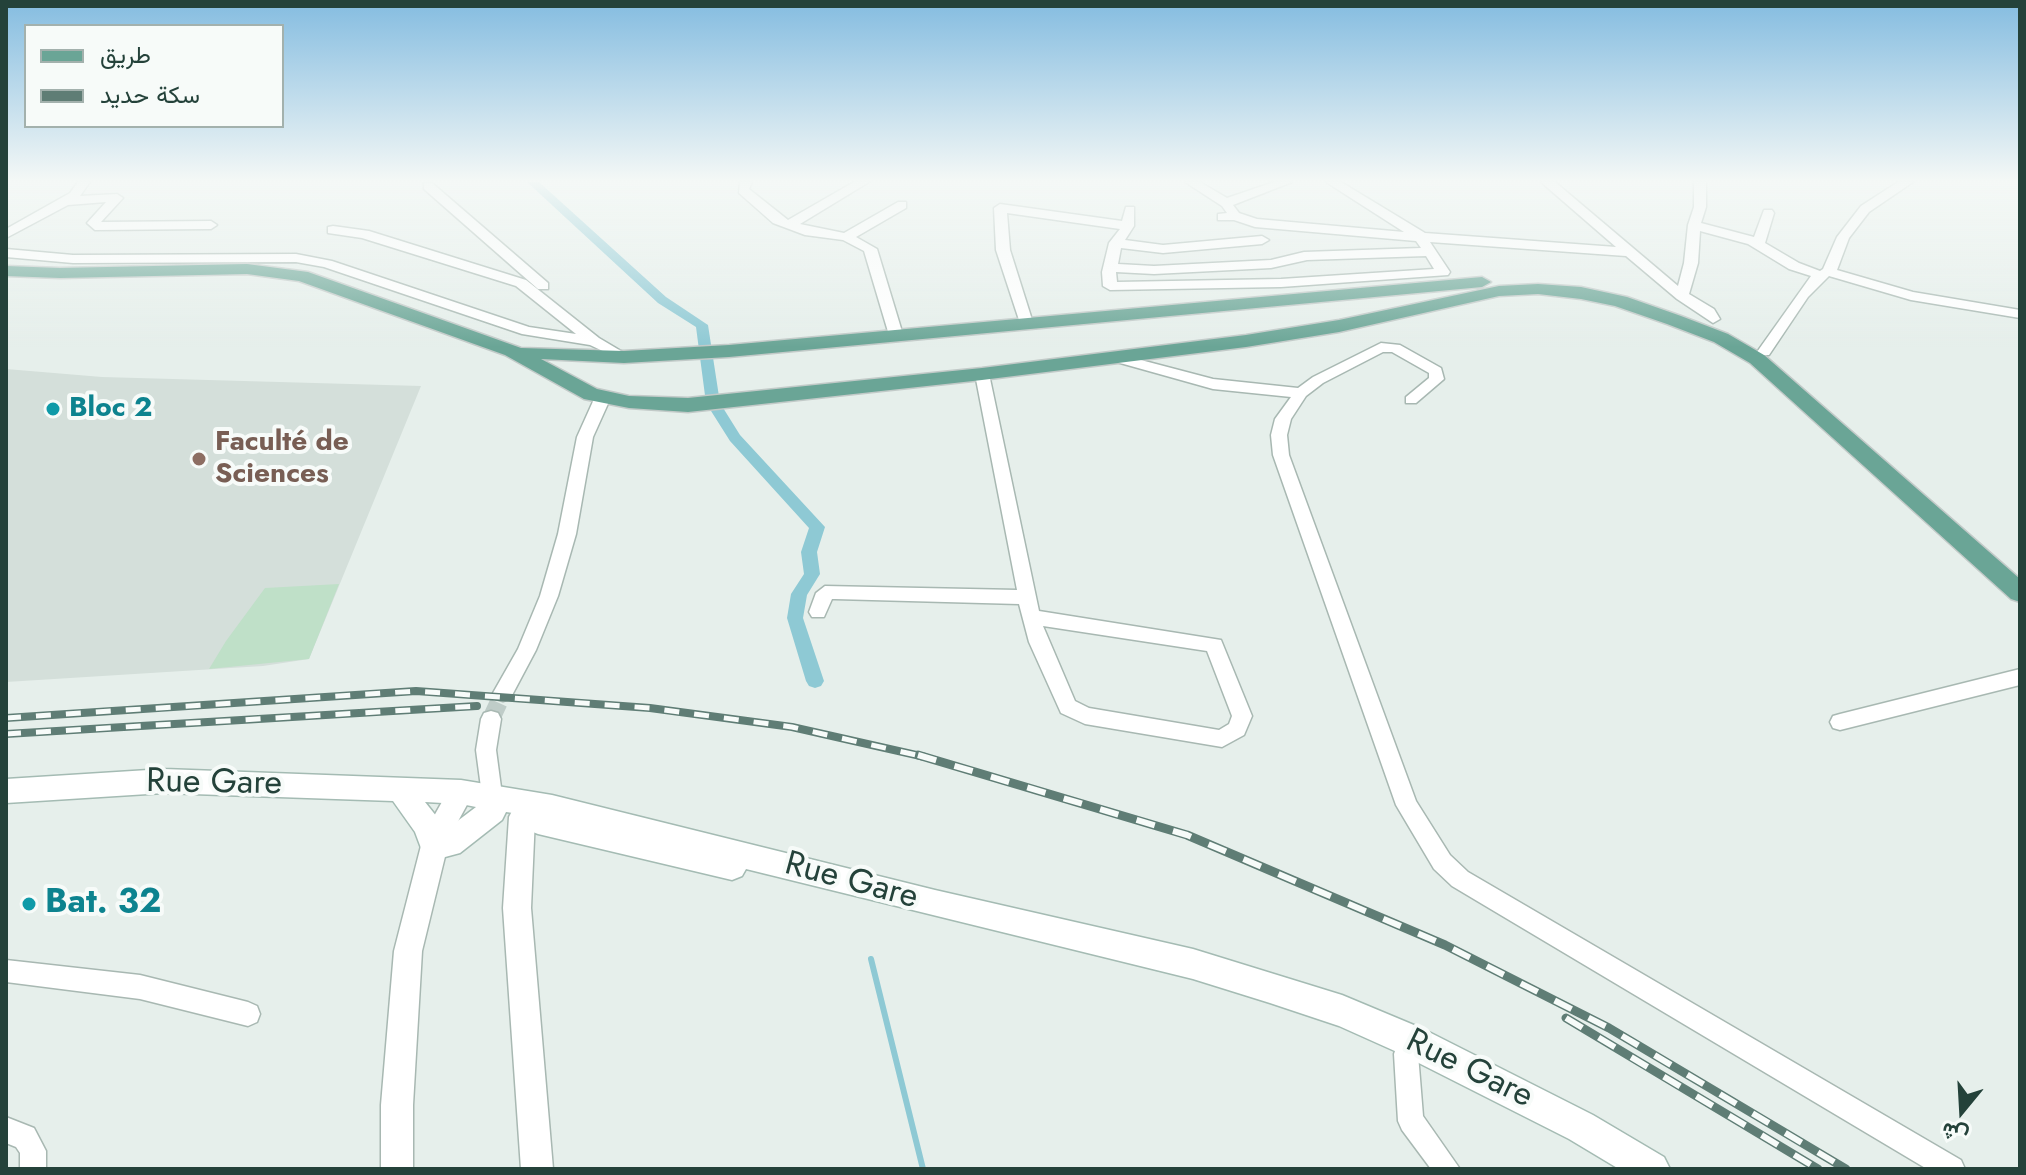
<!DOCTYPE html>
<html>
<head>
<meta charset="utf-8">
<style>
	body { margin:0 }
	#map { position:relative; width:2026px; height:1175px; overflow:hidden; background:#e6efeb; font-family:Jost,Vazirmatn,sans-serif }
	canvas { display:block }
	.frame { position:absolute; inset:0; border:8px solid #24423a; pointer-events:none }
	.legend { position:absolute; left:24px; top:24px; width:260px; height:104px; box-sizing:border-box; background:#f7fbf9; border:2px solid #a3b1ad; margin:0; padding:10px 14px; list-style:none; font-size:24px; color:#24423a }
	.legend li { display:flex; align-items:center; gap:16px; height:40px }
	.legend b { width:40px; border:2px solid #a3b1ad }
	.north { position:absolute; left:1922px; top:1071px; width:80px; height:80px; -webkit-text-stroke:6px #f7fbf9; paint-order:stroke; rotate:198deg; font-size:22px; font-weight:700; line-height:32px; text-align:center; color:#24423a }
	.north::after { content:''; display:block; margin:auto; width:28px; height:36px; background:#24423a; clip-path:polygon(50% 0,100% 100%,50% 72%,0 100%) }
</style>
</head>
<body>
<div id="map">
<canvas width="2026" height="1175"></canvas>
<div class="frame"></div>
<ul class="legend">
<li><b style="height:10px;background:#6aa596"></b>طريق</li>
<li><b style="height:10px;background:#5f7d75"></b>سكة حديد</li>
</ul>
<div class="north">ش</div>
</div>
<script>
const g = document.querySelector('canvas').getContext('2d');
g.lineJoin = 'round';
function paint(path, color) {
  g.fillStyle = color;
  g.fill(path, 'evenodd');
}
function poly(rows) {
  const path = new Path2D();
  for (const r of rows) {
    path.moveTo(r[0], r[1]);
    for (let i = 2; i < r.length; i += 2) path.lineTo(r[i], r[i + 1]);
  }
  return path;
}
function stroke(path, color, width, dash) {
  g.strokeStyle = color;
  g.lineWidth = width;
  g.lineCap = dash ? 'butt' : 'round';
  g.setLineDash(dash || []);
  g.stroke(path);
}
function label(font, color, halo, rows, align = 'center') {
  g.font = font + ' Jost,sans-serif';
  g.lineWidth = 8;
  g.setLineDash([]);
  g.textBaseline = 'middle';
  g.strokeStyle = halo;
  g.fillStyle = color;
  for (const [text, x, y, turn = 0] of rows) {
    g.save();
    g.translate(x, y);
    g.rotate((+turn || 0) * Math.PI / 180);
    g.textAlign = isNaN(turn) ? turn : align;
    if (halo) g.strokeText(text, 0, 0);
    g.fillText(text, 0, 0);
    g.restore();
  }
}
paint(poly([
	[6,369,102,377,421,386,309,659,263,666,6,682]
]), '#d4dfda');
paint(poly([
	[339,584,309,659,209,669,226,641,265,588]
]), '#bfe0c8');
stroke(poly([
	[871,959,923,1169]
]), '#8ec9d4', 6);
paint(poly([
	[527,182,539,182,666,297,708,325,720,403,740,435,825,527,817,552,820,574,807,595,803,618,824,681,821,686,815,688,809,686,806,681,787,618,791,594,804,574,801,552,809,528,730,441,706,403,696,327,658,303,527,182]
]), '#8ec9d4');
stroke(poly([
	[491,719,503,693]
]), '#bfccc8', 18, [18, 9]);
const minor = poly([
	[78,182,90,182,80,196,117,194,123,198,101,222,211,221,217,225,211,229,95,230,87,223,106,202,68,205,6,238,6,229,70,193,78,182],
	[740,182,752,182,749,189,788,220,854,182,869,182,800,224,844,233,898,202,906,202,906,208,856,237,877,249,903,335,901,338,891,338,889,335,864,251,843,240,805,235,773,223,739,193,740,182],
	[1185,182,1200,182,1227,198,1274,182,1292,182,1233,205,1239,213,1257,219,1404,232,1326,182,1341,182,1425,233,1616,247,1541,182,1555,182,1678,286,1684,263,1688,225,1694,207,1694,182,1706,182,1706,207,1701,223,1754,237,1764,210,1772,210,1774,213,1765,243,1799,263,1820,271,1823,269,1837,237,1861,206,1898,182,1913,182,1869,212,1849,238,1837,270,1913,292,2020,310,2020,318,1911,300,1829,276,1808,297,1769,355,1759,355,1757,352,1811,276,1789,269,1748,244,1700,231,1698,263,1689,294,1714,309,1720,319,1713,323,1677,299,1626,256,1430,242,1450,272,1448,275,1281,287,1110,290,1103,286,1102,272,1109,243,1120,229,1007,213,1010,250,1033,323,1031,326,1021,326,996,250,994,208,1000,204,1122,221,1126,207,1134,207,1134,226,1125,240,1163,245,1262,236,1269,240,1262,244,1163,253,1121,248,1118,264,1154,266,1271,260,1304,252,1421,248,1416,241,1255,227,1234,220,1218,220,1218,214,1227,213,1222,206,1185,182],
	[1426,256,1434,269,1281,279,1117,282,1116,272,1154,274,1271,268,1307,260,1426,256],
	[424,183,432,183,548,283,548,289,538,289,424,189,424,183],
	[333,226,369,231,526,280,599,338,631,357,624,361,590,345,522,334,324,267,296,262,73,263,6,257,6,249,73,255,296,254,332,261,529,327,576,334,516,286,362,238,328,233,328,227,333,226],
	[1381,343,1400,345,1441,368,1444,379,1416,403,1406,403,1406,397,1429,378,1429,373,1392,352,1383,352,1323,383,1306,396,1291,419,1287,435,1289,455,1416,801,1450,855,1468,872,1961,1160,1965,1169,1927,1169,1452,886,1434,869,1396,805,1273,455,1271,435,1275,419,1291,397,1213,389,1113,361,1111,358,1118,354,1213,379,1298,388,1313,377,1381,343],
	[982,369,989,374,1039,611,1221,640,1252,716,1244,735,1222,747,1085,724,1061,713,1029,642,1019,604,835,599,832,599,824,617,812,617,809,612,816,593,825,586,1017,590,975,374,982,369],
	[1043,626,1207,651,1232,716,1229,724,1219,730,1089,708,1075,701,1043,626],
	[603,392,611,397,593,437,576,534,558,596,536,650,510,699,503,701,496,699,493,693,518,649,540,596,558,534,577,437,595,397,603,392],
	[2020,669,2020,685,1840,730,1833,728,1830,722,1833,716,1840,714,2020,669],
	[491,711,498,713,501,719,496,750,502,795,499,801,492,804,485,801,482,795,476,750,481,719,484,713,491,711],
	[6,960,140,975,248,1002,257,1006,260,1014,257,1022,248,1026,140,999,6,982,6,960],
	[1406,1042,1415,1045,1418,1054,1423,1116,1460,1169,1431,1169,1402,1130,1398,1121,1394,1054,1397,1045,1406,1042],
	[6,1117,34,1128,46,1151,46,1169,20,1169,20,1153,16,1147,6,1143,6,1117]
]);
const tertiary = poly([
	[461,781,470,784,474,792,450,836,422,951,413,1105,413,1169,381,1169,381,1105,394,951,424,834,452,784,461,781],
	[522,806,531,809,535,817,531,908,553,1169,521,1169,503,908,509,817,513,809,522,806]
]);
const secondary = poly([
	[164,769,461,780,552,795,935,890,1193,949,1342,995,1421,1028,1593,1115,1664,1157,1670,1169,1619,1169,1569,1139,1397,1052,1339,1026,1270,1003,1193,979,746,869,742,876,732,880,538,834,528,830,524,821,527,815,506,812,502,820,460,853,434,860,424,856,415,832,393,801,164,793,6,803,6,779,164,769],
	[425,802,461,804,476,807,443,832,437,817,425,802]
]);
const primary = poly([
	[247,264,308,272,521,348,624,351,729,345,1482,277,1491,282,1482,287,729,357,624,363,541,359,597,389,629,396,688,398,982,368,1246,335,1339,320,1499,286,1538,284,1581,287,1627,297,1681,316,1728,334,1764,355,2020,579,2020,602,2011,599,1750,363,1714,342,1667,324,1615,306,1581,299,1538,294,1499,296,1339,332,1246,347,982,380,688,412,629,408,584,399,505,355,299,281,247,274,60,278,6,276,6,266,60,268,247,264]
]);
stroke(minor, '#a8b8b2', 3);
stroke(tertiary, '#a8b8b2', 3);
stroke(secondary, '#a4bbb3', 3);
stroke(primary, '#c2cac8', 3);
paint(minor, '#fff');
paint(tertiary, '#fff');
paint(secondary, '#fff');
paint(primary, '#6aa596');
const railFar1 = poly([
	[6,718,416,691,650,708,792,727,925,757],
	[6,734,477,706]
]);
const rail = poly([
	[918,755,1187,835,1445,945,1609,1028,1846,1169],
	[1566,1018,1818,1169]
]);
stroke(railFar1, '#5f7d75', 8);
stroke(rail, '#5f7d75', 9);
stroke(railFar1, '#f7fbf9', 5, [15]);
stroke(rail, '#f7fbf9', 6, [19]);
const sky = g.createLinearGradient(0, 0, 0, 347);
sky.addColorStop(0, '#84bce0');
sky.addColorStop(0.52, '#f4f8f6');
sky.addColorStop(1, '#f4f8f600');
g.fillStyle = sky;
g.fillRect(0, 0, 2026, 347);
for (const [x, y, r, color] of [
	[53,409,8,"#0f9aa8"],
	[199,459,8,"#8d6e63"],
	[29,904,8,"#0f9aa8"]
]) {
  const dot = new Path2D();
  dot.arc(x, y, r, 0, 2 * Math.PI);
  g.fillStyle = color;
  g.fill(dot);
  stroke(dot, '#f7fbf9', 3);
}
label('bold 28px', '#0d838f', '#f7fbf9', [
	["Bloc 2",69,409]
], 'left');
label('bold 28px', '#785e54', '#f7fbf9', [
	["Faculté de",215,443],
	["Sciences",215,475]
], 'left');
label('34px', '#24423a', '#f7fbf9', [
	["Rue Gare",214,784,1],
	["Rue Gare",851,882,15],
	["Rue Gare",1469,1070,26]
]);
label('bold 34px', '#0d838f', '#f7fbf9', [
	["Bat. 32",45,904]
], 'left');
</script>
</body>
</html>
